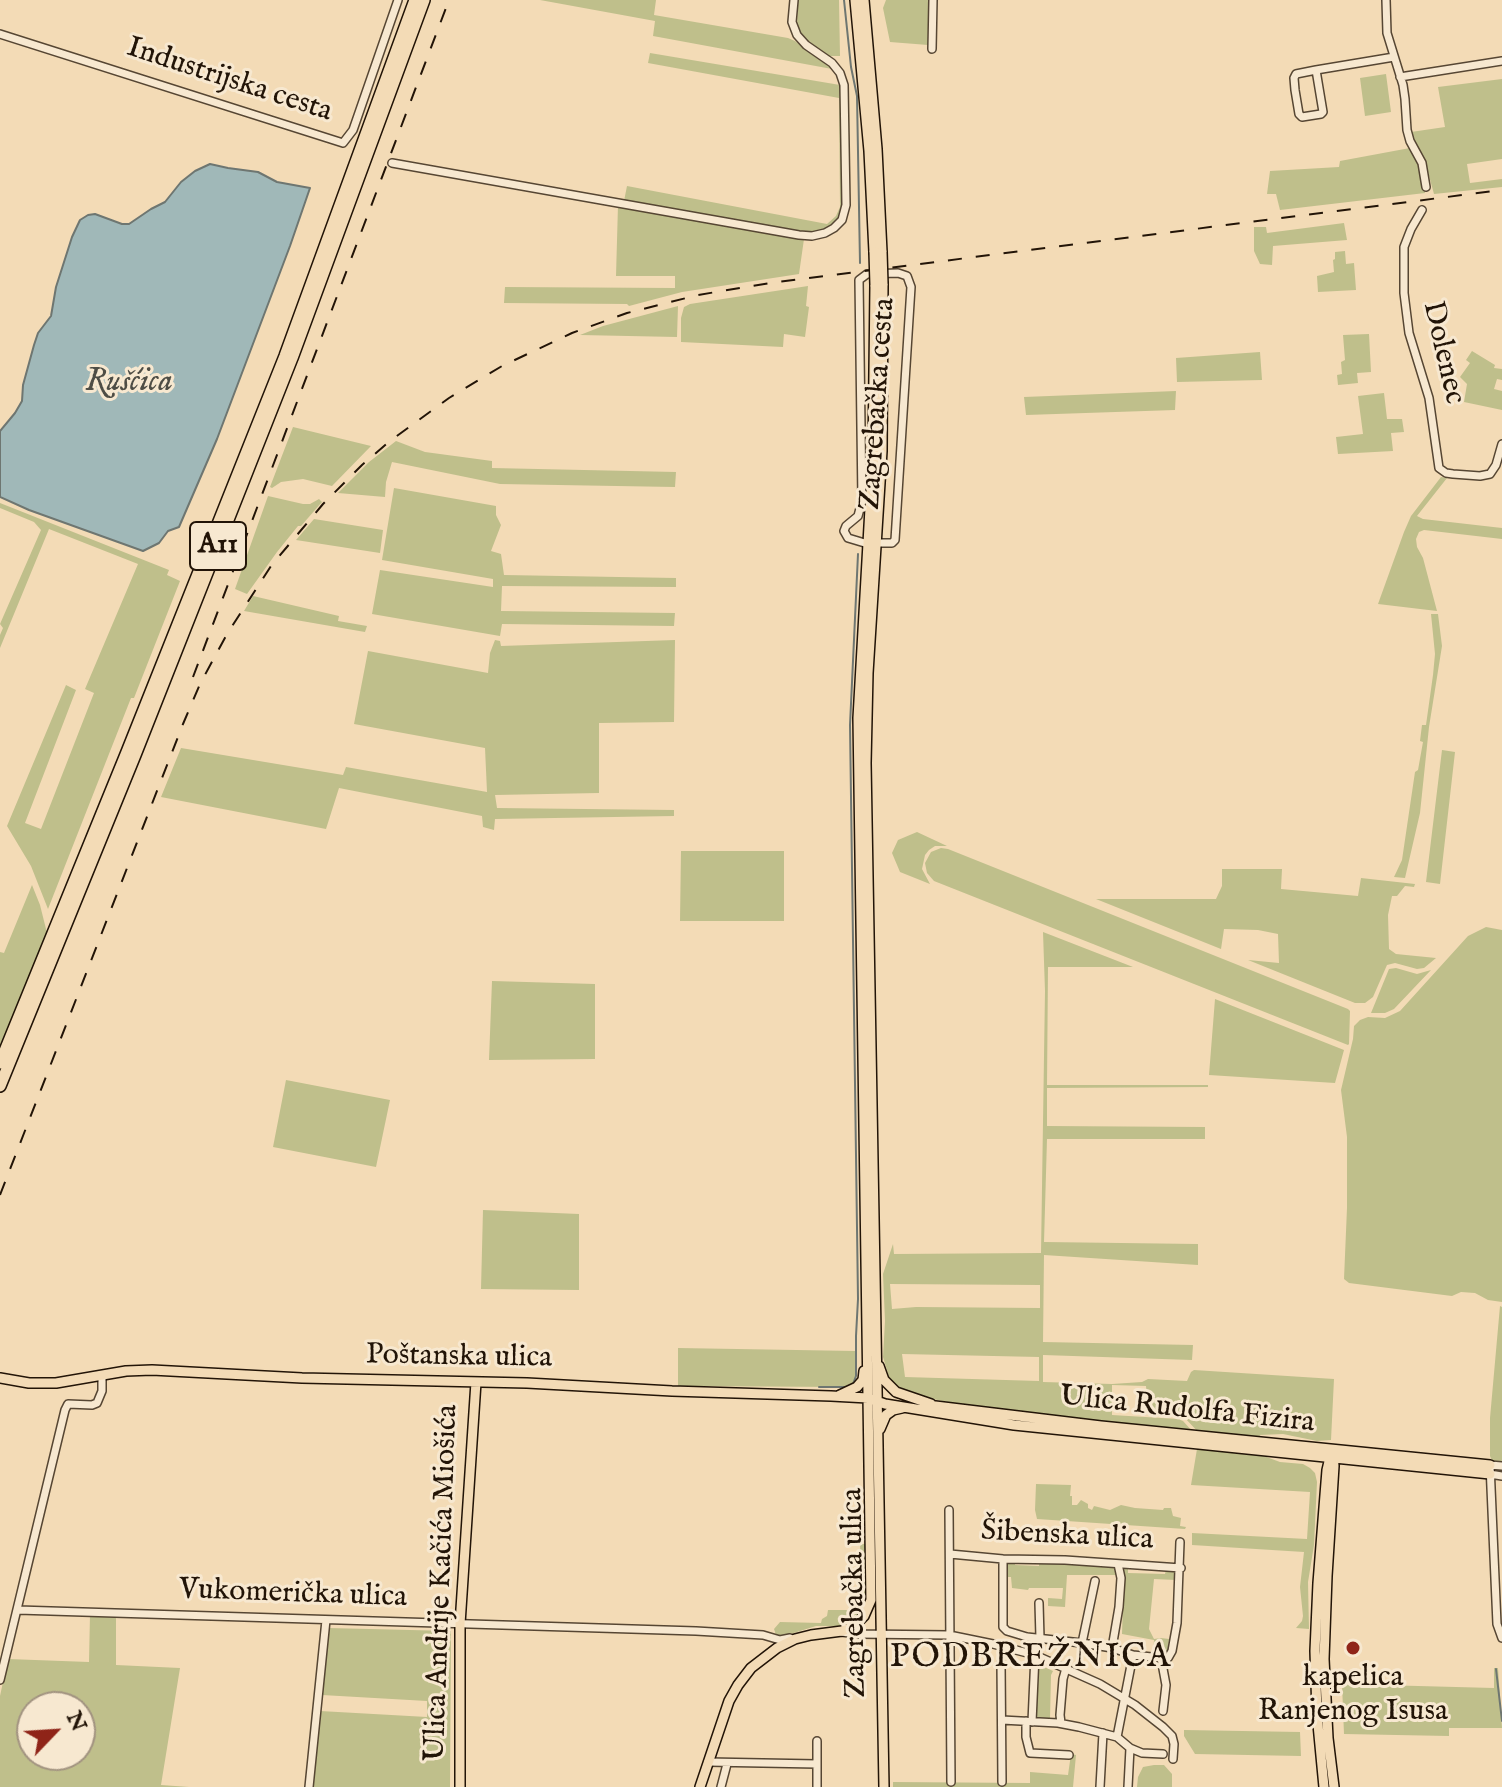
<!DOCTYPE html>
<html>
<head>
<meta charset="utf-8">
<style>
	body { margin:0 }
	#map { position:relative; width:1502px; height:1787px; overflow:hidden; background:#f3dbb6; font-family:"IM FELL English",serif }
	canvas { display:block }
	.north { position:absolute; left:16px; top:1691px; width:80px; height:80px; box-sizing:border-box; background:#f7e8d0; border:2px solid #a29380; border-radius:50%; rotate:65deg; font-size:22px; font-weight:700; line-height:32px; text-align:center; color:#221407 }
	.north::after { content:''; display:block; margin:auto; width:28px; height:36px; background:#8f2418; clip-path:polygon(50% 0,100% 100%,50% 72%,0 100%) }
</style>
</head>
<body>
<div id="map">
<canvas width="1502" height="1787"></canvas>
<div class="north">N</div>
</div>
<script>
const g = document.querySelector('canvas').getContext('2d');
g.lineJoin = 'round';
function paint(path, color) {
  g.fillStyle = color;
  g.fill(path, 'evenodd');
}
function poly(rows) {
  const path = new Path2D();
  for (const r of rows) {
    path.moveTo(r[0], r[1]);
    for (let i = 2; i < r.length; i += 2) path.lineTo(r[i], r[i + 1]);
  }
  return path;
}
function stroke(path, color, width, dash) {
  g.strokeStyle = color;
  g.lineWidth = width;
  g.lineCap = dash ? 'butt' : 'round';
  g.setLineDash(dash || []);
  g.stroke(path);
}
function label(font, color, halo, rows, align = 'center') {
  g.font = font + ' "IM FELL English",serif';
  g.lineWidth = 6;
  g.setLineDash([]);
  g.textBaseline = 'middle';
  g.strokeStyle = halo;
  g.fillStyle = color;
  for (const [text, x, y, turn = 0] of rows) {
    g.save();
    g.translate(x, y);
    g.rotate((+turn || 0) * Math.PI / 180);
    g.textAlign = isNaN(turn) ? turn : align;
    if (halo) g.strokeText(text, 0, 0);
    g.fillText(text, 0, 0);
    g.restore();
  }
}
paint(poly([
	[540,0,656,0,654,15,788,38,795,41,832,69,653,36,655,21],
	[798,0,839,0,840,56,828,56,803,37,797,26],
	[886,0,929,0,928,45,890,42,883,8],
	[650,53,840,85,842,99,843,207,837,220,832,226,826,230,809,233,624,201,627,186,827,224,836,216,840,207,839,98,648,63],
	[1386,74,1391,112,1365,116,1360,78],
	[1502,79,1502,159,1467,164,1470,183,1502,179,1502,187,1434,194,1426,165,1416,147,1411,132,1445,127,1438,87],
	[1410,148,1421,166,1425,193,1280,210,1276,194,1267,194,1270,171,1339,167,1340,161],
	[618,205,681,216,684,219,804,239,799,274,682,292,629,306,627,304,504,303,505,287,675,288,675,276,616,276],
	[1344,223,1347,240,1273,246,1272,265,1260,264,1254,251,1254,227,1266,227,1267,233],
	[1345,251,1346,264,1354,263,1356,290,1318,292,1317,276,1334,272,1333,260,1335,259,1335,252],
	[808,286,806,306,809,307,805,337,784,334,783,347,681,342,681,318,684,307,690,304],
	[678,306,677,337,580,335,603,326],
	[1369,334,1371,372,1357,373,1358,383,1338,385,1337,375,1342,374,1341,362,1345,360,1343,335],
	[1472,351,1495,365,1494,368,1502,369,1502,380,1497,379,1494,389,1502,391,1502,410,1464,402,1467,384,1460,377,1470,363,1466,360],
	[1260,352,1262,380,1177,382,1176,358],
	[1176,391,1175,410,1026,415,1024,397],
	[1384,393,1387,419,1402,419,1404,432,1391,433,1393,451,1338,454,1336,437,1363,434,1358,396],
	[293,427,371,446,332,486,303,479,281,482,272,488,270,487],
	[396,441,425,452,492,461,492,468,676,472,675,487,500,484,392,462,386,482,385,497,338,493,369,462],
	[1441,477,1447,478,1417,516,1423,519,1502,528,1502,539,1424,530,1419,532,1416,539,1417,547,1423,558,1437,611,1378,604,1404,532,1411,516],
	[394,488,496,506,496,515,501,525,491,551,501,554,504,575,676,578,676,587,502,586,501,611,675,613,674,626,502,624,500,636,372,614,380,570,493,587,493,579,382,560],
	[268,496,303,504,310,504,319,499,322,502,301,526,298,526,277,552,247,594,235,589],
	[0,503,169,570,167,575,180,581,134,698,131,698,48,909,31,866,7,826,66,685,76,690,25,823,41,829,94,693,85,689,138,564,49,529,0,648,0,635,3,628,0,624,41,530,34,522,0,508],
	[314,519,383,530,380,553,296,540],
	[253,596,339,616,338,621,367,626,365,632,244,611],
	[1431,614,1438,614,1442,646,1429,727,1420,813,1405,878,1394,877,1402,860,1415,772,1418,770,1423,742,1420,741,1422,725,1426,725,1433,675,1435,654],
	[495,640,500,641,501,646,675,640,674,722,599,723,599,793,495,795,497,808,674,810,674,816,495,819,494,830,483,827,482,816,339,788,326,829,161,797,181,748,343,775,346,767,487,792,485,748,354,724,368,651,488,673,490,653],
	[1442,750,1455,752,1440,884,1426,882],
	[917,832,947,846,935,846,929,850,925,855,922,869,930,884,900,872,892,853,898,840],
	[941,848,948,849,1348,1009,1350,1011,1349,1044,1348,1045,934,881,927,873,925,863,931,852],
	[681,851,784,851,784,921,680,921],
	[1222,869,1282,869,1281,889,1358,896,1361,878,1415,884,1414,887,1405,886,1397,896,1392,896,1388,915,1389,949,1396,954,1436,958,1424,968,1417,969,1395,963,1387,965,1373,997,1365,1003,1355,1003,1248,960,1279,963,1278,934,1258,930,1224,929,1221,949,1096,899,1216,899,1222,886],
	[32,885,40,905,47,933,0,1050,0,952,4,953],
	[1486,927,1502,930,1502,1302,1488,1300,1475,1293,1461,1292,1452,1296,1349,1283,1344,1279,1347,1208,1347,1137,1341,1090,1353,1039,1354,1026,1360,1020,1368,1017,1385,1018,1400,1011,1468,936],
	[1043,932,1133,967,1048,967,1047,1085,1208,1085,1208,1087,1047,1088,1047,1126,1205,1127,1205,1139,1047,1139,1044,1242,1198,1244,1198,1265,1044,1255,1043,1342,1193,1345,1192,1360,1043,1355,1043,1382,1112,1384,1142,1382,1148,1379,1187,1381,1191,1372,1194,1370,1334,1379,1331,1440,1317,1441,1283,1434,1260,1435,1259,1440,1200,1434,1184,1417,1153,1416,1151,1410,1148,1410,1146,1386,1112,1385,1112,1415,1178,1419,1183,1421,1193,1432,982,1409,913,1395,898,1389,889,1377,883,1357,885,1321,883,1274,893,1244,894,1254,1041,1253,1045,991],
	[890,1284,1040,1285,1040,1308,916,1307,892,1309],
	[902,1354,1039,1357,1039,1381,905,1377],
	[1396,968,1417,974,1431,970,1394,1009,1385,1013,1371,1013,1389,969],
	[492,981,595,984,595,1059,489,1060],
	[1215,999,1344,1050,1335,1083,1209,1075],
	[286,1080,390,1100,376,1167,273,1147],
	[483,1210,579,1214,579,1290,481,1289],
	[1500,1306,1502,1307,1502,1464,1493,1463,1490,1456,1490,1418],
	[678,1348,855,1351,855,1380,851,1385,842,1387,678,1386],
	[1197,1449,1261,1455,1280,1462,1303,1464,1310,1468,1315,1473,1317,1482,1314,1545,1308,1582,1309,1629,1296,1628,1302,1621,1303,1616,1300,1587,1304,1552,1192,1545,1192,1533,1307,1539,1310,1492,1191,1485],
	[1036,1484,1071,1485,1070,1496,1072,1496,1072,1505,1077,1505,1081,1500,1088,1504,1088,1508,1092,1510,1094,1506,1110,1510,1121,1505,1135,1508,1163,1510,1164,1508,1171,1508,1173,1516,1181,1518,1180,1526,1186,1527,1185,1529,1037,1519,1035,1510],
	[860,1544,866,1544,866,1596,862,1611,855,1620,842,1626,816,1626,784,1636,776,1635,774,1629,780,1622,821,1623,822,1619,827,1616,828,1610,854,1610,859,1606,861,1600,864,1600,864,1566,861,1566],
	[1008,1561,1015,1561,1015,1565,1039,1566,1039,1562,1110,1567,1114,1568,1116,1575,1067,1575,1065,1607,1048,1606,1048,1598,1062,1599,1063,1588,1029,1588,1028,1590,1012,1588,1011,1577,1005,1577,1006,1563],
	[1126,1568,1128,1569,1128,1573,1165,1574,1166,1570,1175,1572,1176,1580,1154,1579,1149,1629,1154,1639,1161,1638,1169,1639,1168,1650,1165,1653,1153,1653,1154,1640,1122,1634,1124,1570],
	[90,1615,116,1616,116,1665,180,1668,161,1785,189,1787,0,1787,0,1696,8,1659,89,1662],
	[32,1707,80,1707,80,1755,32,1755],
	[328,1628,451,1631,450,1787,312,1787,320,1711,427,1717,427,1701,322,1695],
	[1040,1665,1053,1671,1051,1675,1050,1719,1038,1718,1035,1713,1038,1666],
	[1494,1668,1498,1668,1502,1728,1449,1728,1449,1736,1344,1734,1342,1684,1494,1688],
	[1184,1730,1300,1732,1301,1756,1195,1754,1184,1736],
	[1071,1754,1076,1755,1073,1787,893,1787,893,1782,1030,1783,1030,1772,1068,1775],
	[1154,1765,1164,1765,1172,1774,1172,1787,1137,1787,1138,1777,1143,1767]
]), '#bfbf8b');
const water = poly([
	[210,164,228,168,258,172,277,182,310,188,290,246,217,439,179,527,168,531,159,543,143,551,29,510,0,497,0,431,15,413,22,401,23,385,34,345,38,333,51,316,56,287,72,237,80,220,88,215,95,214,122,224,129,224,151,209,165,202,181,182,195,171,210,164]
]);
paint(water, '#a0b8b8');
stroke(water, '#6e7671', 2);
stroke(poly([
	[844,0,851,67,857,96,860,263],
	[853,1384,856,1376,856,1336,858,1299,850,725,858,554],
	[819,1387,848,1387],
	[1496,1669,1502,1721]
]), '#6e7671', 2);
const minor = poly([
	[1386,0,1387,33,1403,85,1405,99,1407,130,1410,141,1422,163,1426,187],
	[0,34,343,143,353,130,398,0],
	[932,49,933,0],
	[1316,70,1323,112,1321,114,1302,117,1299,114,1295,90,1294,78,1296,74,1316,70,1394,57],
	[1400,77,1502,61],
	[392,163,799,235,812,236,825,233,834,228,842,220,846,205,844,85,840,73,832,63,806,45,797,35,792,22,794,0],
	[1422,210,1411,229,1404,247,1404,293,1409,333,1429,398,1439,468,1446,473,1453,474,1480,476,1490,474,1496,465,1502,444],
	[868,544,848,538,844,531,846,526,858,516,862,501,859,280,867,274,898,273,907,276,911,287,895,540,892,543,876,543],
	[1502,1466,1490,1465,1497,1624,1502,1638],
	[1490,1474,1502,1476],
	[949,1510,951,1782],
	[950,1554,1003,1559,1065,1560,1181,1568],
	[1003,1559,1003,1627,1007,1631,1027,1637,1082,1643,1112,1648,1133,1655,1161,1658],
	[18,1610,696,1631,763,1635,780,1640,790,1638],
	[841,1632,858,1634,949,1635,993,1644,1035,1655,1100,1684,1135,1705,1163,1727,1172,1736,1174,1744,1173,1759],
	[1082,1643,1095,1581],
	[1112,1648,1119,1607,1121,1578,1118,1564],
	[1161,1658,1168,1658,1172,1651,1177,1623,1180,1542],
	[1161,1658,1166,1685,1163,1711],
	[1001,1663,1002,1782],
	[0,1680,65,1410,68,1404,92,1405,97,1403,102,1391,102,1375],
	[1002,1720,1058,1723,1079,1727,1117,1737,1130,1748,1142,1753,1163,1754],
	[1026,1721,1026,1737,1030,1753,1069,1755],
	[1032,1722,1035,1655,1040,1638,1039,1603],
	[1061,1723,1060,1715,1063,1679,1066,1668],
	[1117,1737,1133,1655],
	[817,1741,817,1764],
	[708,1762,817,1764,817,1787],
	[309,1787,326,1620],
	[721,1787,727,1764],
	[1100,1787,1103,1733],
	[1128,1787,1130,1748]
]);
const major = poly([
	[855,0,869,151,874,252],
	[864,0,877,149,882,252],
	[883,284,882,451,868,673,866,763,884,1787],
	[879,1366,884,1380,896,1392,931,1404],
	[0,1378,29,1383,56,1383,126,1371,152,1370,302,1378,527,1383,672,1391,831,1396,868,1398,885,1404,1014,1425,1490,1474],
	[840,1395,857,1387,863,1380,864,1371],
	[927,1405,1101,1426,1490,1465],
	[880,1429,886,1415,893,1410,902,1408],
	[1333,1453,1334,1466,1327,1576,1324,1659,1328,1738,1334,1787],
	[460,1787,460,1624,476,1382],
	[700,1787,729,1701,738,1685,751,1668,777,1648,795,1639,811,1635,842,1631,854,1626,864,1616,871,1600,858,718,873,456,875,285],
	[1324,1787,1317,1714,1315,1651,1318,1583,1327,1470,1331,1453]
]);
const highway = poly([
	[0,1063,127,752,285,356,415,0],
	[0,1086,135,755,292,358,424,0]
]);
stroke(minor, '#564633', 10);
stroke(major, '#221407', 12);
stroke(highway, '#221407', 14);
stroke(minor, '#f7e8d0', 7);
stroke(major, '#f3dbb6', 9);
stroke(highway, '#f3dbb6', 11);
stroke(poly([
	[193,677,449,0],
	[0,1195,183,724,200,684,227,634,271,566,323,504,362,465,390,441,449,398,502,366,572,333,627,313,698,295,770,283,1502,190]
]), '#221407', 2, [14, 14]);
const majorBridge = poly([
	[874,252,875,285],
	[882,252,883,284]
]);
stroke(majorBridge, '#221407', 12, []);
stroke(majorBridge, '#f3dbb6', 9);
for (const [x, y, r, color] of [
	[1353,1648,8,"#8f2418"]
]) {
  const dot = new Path2D();
  dot.arc(x, y, r, 0, 2 * Math.PI);
  g.fillStyle = color;
  g.fill(dot);
  stroke(dot, '#f7e8d0', 3);
}
for (const [x, y, w] of [
	[218,546,56]
]) {
  const box = new Path2D();
  box.roundRect(x - w / 2, y - 24, w, 48, 6);
  g.fillStyle = '#f7e8d0';
  g.fill(box);
  stroke(box, '#221407', 2);
}
label('bold 28px', '#221407', null, [
	["A11",218,546]
]);
label('30px', '#221407', '#f7e8d0', [
	["Industrijska cesta",229,81,18],
	["Dolenec",1442,353,77],
	["Zagrebačka cesta",879,404,-86],
	["Poštanska ulica",459,1358,1],
	["Ulica Rudolfa Fizira",1187,1411,6],
	["Šibenska ulica",1067,1537,3],
	["Ulica Andrije Kačića Miošića",443,1583,-88],
	["Zagrebačka ulica",856,1593,-91],
	["Vukomerička ulica",293,1595,2]
]);
label('30px', '#221407', '#f7e8d0', [
	["kapelica",1353,1679],
	["Ranjenog Isusa",1353,1713]
]);
label('italic 32px', '#4e4d45', '#f7e8d0', [
	["Rušćica",129,383]
]);
g.letterSpacing = '2px';
label('34px', '#221407', '#f7e8d0', [
	["PODBREŽNICA",1031,1659]
]);
g.letterSpacing = '0px';
</script>
</body>
</html>
